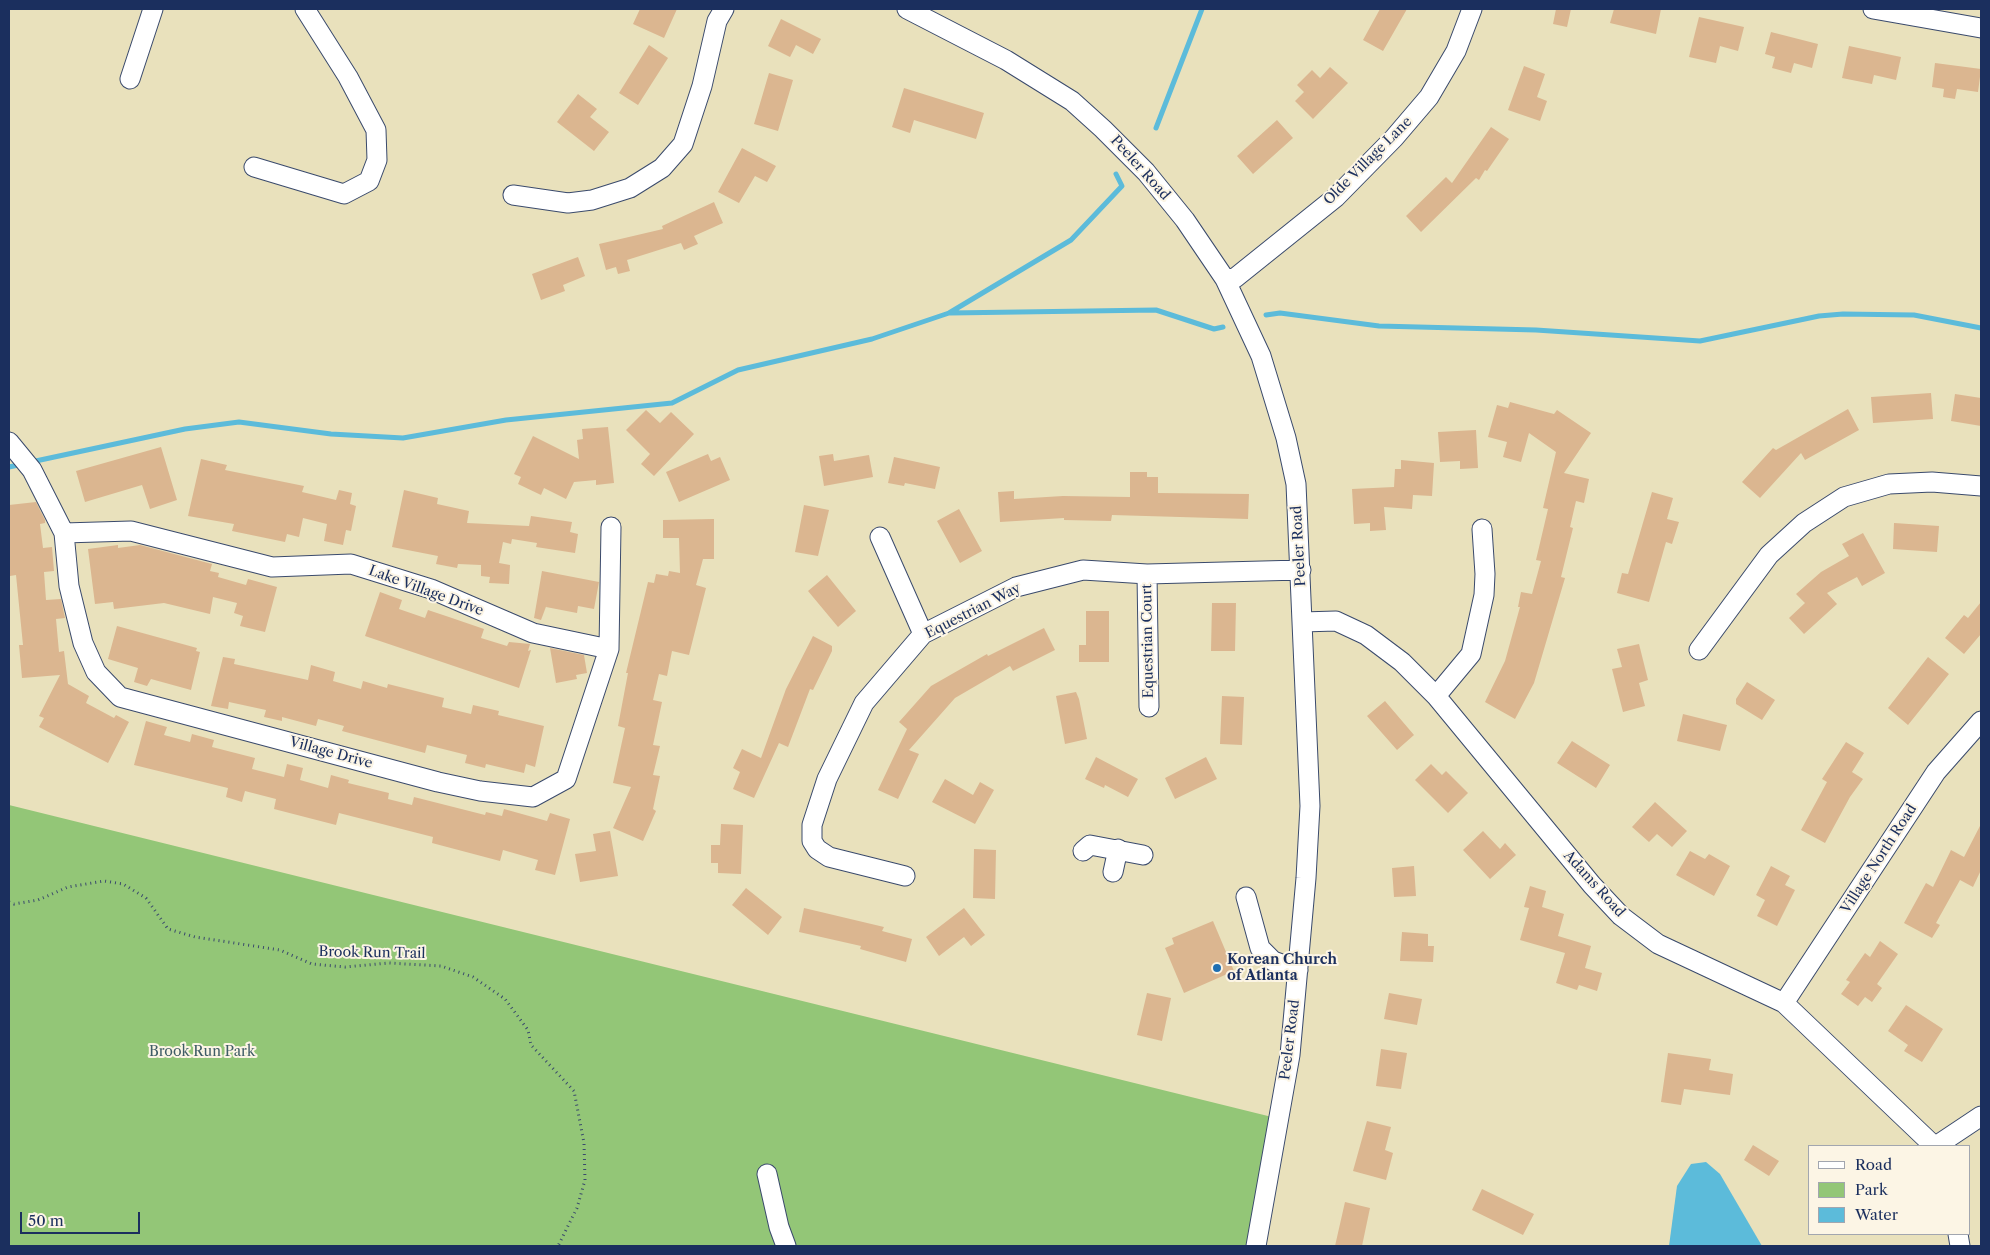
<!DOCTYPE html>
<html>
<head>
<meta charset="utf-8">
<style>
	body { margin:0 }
	#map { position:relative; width:1990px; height:1255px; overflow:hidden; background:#e9e1bc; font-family:"Libre Caslon Text",serif }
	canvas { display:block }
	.frame { position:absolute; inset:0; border:10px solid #1b2f5e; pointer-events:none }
	.legend { position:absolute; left:1808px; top:1145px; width:162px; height:90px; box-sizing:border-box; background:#fcf5e5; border:1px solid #a2a6af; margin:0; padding:6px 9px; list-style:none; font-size:15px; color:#1b2f5e }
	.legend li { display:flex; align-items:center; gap:10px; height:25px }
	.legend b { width:25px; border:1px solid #a2a6af }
	.scale { position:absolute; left:20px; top:1212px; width:120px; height:22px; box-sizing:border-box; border:2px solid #1b2f5e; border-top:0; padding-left:6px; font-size:15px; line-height:18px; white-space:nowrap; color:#1b2f5e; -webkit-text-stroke:4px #fcf5e5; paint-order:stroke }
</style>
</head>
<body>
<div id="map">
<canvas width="1990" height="1255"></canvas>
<div class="frame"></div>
<ul class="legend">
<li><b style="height:6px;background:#fff"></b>Road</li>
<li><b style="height:14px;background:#93c677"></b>Park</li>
<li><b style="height:14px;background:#5cbbda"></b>Water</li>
</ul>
<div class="scale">50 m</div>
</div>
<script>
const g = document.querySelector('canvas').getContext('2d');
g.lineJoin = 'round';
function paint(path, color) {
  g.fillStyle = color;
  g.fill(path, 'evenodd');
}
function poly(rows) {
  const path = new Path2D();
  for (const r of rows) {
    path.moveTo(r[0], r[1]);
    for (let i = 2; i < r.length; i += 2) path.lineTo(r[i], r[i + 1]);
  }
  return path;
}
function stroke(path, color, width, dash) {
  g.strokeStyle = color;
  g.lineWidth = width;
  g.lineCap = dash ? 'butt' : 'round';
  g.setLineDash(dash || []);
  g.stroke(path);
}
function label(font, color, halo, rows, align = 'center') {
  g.font = font + ' "Libre Caslon Text",serif';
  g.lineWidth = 4;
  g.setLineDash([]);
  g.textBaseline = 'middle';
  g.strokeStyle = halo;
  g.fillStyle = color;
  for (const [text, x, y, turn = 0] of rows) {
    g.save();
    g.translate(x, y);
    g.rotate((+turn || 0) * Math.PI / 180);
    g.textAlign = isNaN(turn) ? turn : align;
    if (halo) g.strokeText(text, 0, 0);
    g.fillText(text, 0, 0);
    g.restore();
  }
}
paint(poly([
	[9,805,1276,1118,1252,1246,9,1246]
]), '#93c677');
paint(poly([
	[1706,1162,1720,1174,1762,1246,1669,1246,1677,1186,1691,1164]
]), '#5cbbda');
stroke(poly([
	[1156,128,1202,9],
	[950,313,1156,310,1214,329,1223,327],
	[1266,315,1280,313,1379,326,1536,330,1700,341,1819,316,1843,314,1914,315,1981,328],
	[31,462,185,429,239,422,331,434,403,438,506,420,672,403,738,370,872,339,949,313,1071,240,1122,186,1116,174],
	[9,467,23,464]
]), '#5cbbda', 5);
paint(poly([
	[640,9,677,9,664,38,633,24],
	[1380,9,1407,9,1383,51,1363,40],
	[1556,9,1571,9,1567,27,1553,24],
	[1614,9,1661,9,1656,34,1610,23],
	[1699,17,1744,27,1738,51,1720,46,1716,63,1689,57],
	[781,19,821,39,813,54,796,45,790,57,768,46],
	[1771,32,1818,44,1812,68,1794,63,1791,73,1772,68,1775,57,1765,54],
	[649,45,668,58,638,105,619,93],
	[1849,46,1901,57,1896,80,1874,75,1872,84,1842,78],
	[1935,63,1981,69,1978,92,1957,89,1955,99,1943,97,1944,89,1932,87],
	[1524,66,1545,74,1537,97,1547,101,1540,121,1508,110],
	[1330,67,1348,83,1313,119,1295,101,1304,92,1297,85,1312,70,1320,78],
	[769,73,793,80,778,131,754,124],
	[904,88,984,113,976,139,914,120,910,133,892,127],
	[578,94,597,109,590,117,609,132,594,151,557,122],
	[1277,120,1293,138,1253,174,1237,156],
	[1491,127,1509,139,1487,171,1485,170,1479,180,1476,178,1421,232,1406,216,1446,177,1452,183],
	[742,148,776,166,767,182,755,176,739,203,718,192],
	[714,202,723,223,694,236,698,244,684,250,681,243,627,260,630,271,618,274,616,267,606,270,599,244,663,229,662,226],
	[578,257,585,276,563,285,565,291,541,300,532,274],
	[1931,393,1933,419,1873,423,1871,397],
	[1955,394,1981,398,1981,426,1951,421],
	[1510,402,1554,414,1557,410,1591,433,1564,473,1589,479,1584,503,1576,501,1570,527,1573,528,1561,577,1565,578,1534,683,1515,719,1485,702,1505,661,1520,607,1518,607,1521,592,1532,594,1541,561,1536,560,1548,509,1543,508,1556,452,1529,433,1521,462,1503,457,1507,442,1488,437,1497,405,1508,408],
	[1848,409,1859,430,1805,460,1801,453,1760,498,1742,482,1773,448,1776,450],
	[646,410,660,423,671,412,694,434,654,476,641,464,650,454,626,430],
	[608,427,614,483,596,485,596,480,574,482,566,499,544,488,541,495,518,484,521,477,514,474,533,436,579,459,577,440,583,439,582,429],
	[1476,430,1478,468,1460,469,1460,461,1440,462,1438,432],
	[161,447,177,500,150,509,142,485,85,502,76,471],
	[708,454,711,461,720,457,730,480,679,502,666,472],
	[833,454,834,461,869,455,873,477,824,486,819,456],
	[894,457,940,467,935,489,905,483,904,486,888,483],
	[201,459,227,465,225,470,304,486,302,492,336,500,339,490,352,493,350,504,356,506,351,531,346,530,343,545,324,541,327,524,303,518,299,537,287,534,285,542,232,531,234,524,188,516],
	[1401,460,1434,463,1432,496,1413,495,1412,509,1384,507,1386,530,1370,531,1370,523,1354,524,1352,489,1394,487,1395,469,1401,469],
	[1130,472,1147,472,1147,477,1158,477,1158,493,1249,494,1248,519,1112,515,1111,521,1064,520,1064,518,1000,522,998,492,1014,491,1014,499,1063,496,1130,497],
	[404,490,438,498,437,504,469,511,467,523,529,526,531,516,572,522,570,532,578,534,575,553,536,547,537,543,512,539,511,544,503,542,499,563,510,565,509,584,489,583,490,577,481,576,481,565,458,564,457,568,436,564,438,556,392,547],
	[1652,492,1673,498,1667,519,1679,522,1672,544,1666,542,1649,602,1617,593,1622,573,1628,574],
	[36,502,45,520,45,523,40,524,43,548,52,547,54,571,44,572,46,600,61,599,65,618,56,619,59,652,64,651,68,684,89,696,86,703,114,718,116,715,129,722,108,763,39,727,44,718,39,716,60,675,22,678,19,645,23,645,16,575,10,576,9,567,9,505],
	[804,505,829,510,818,556,795,552],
	[959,509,982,551,960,563,937,521],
	[714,519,714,559,703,559,696,585,706,588,689,655,672,651,667,676,659,674,653,700,662,702,653,745,660,746,653,775,660,776,653,809,656,811,643,841,613,828,631,787,613,783,625,728,618,726,628,673,626,673,648,582,654,583,656,574,668,576,669,571,680,573,679,538,663,538,663,520],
	[1894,523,1939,526,1937,552,1893,549],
	[1863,533,1885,573,1862,586,1857,577,1827,593,1837,604,1804,634,1789,618,1805,603,1796,594,1821,572,1849,556,1842,544],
	[118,545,118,548,140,545,212,564,210,571,219,573,218,577,246,585,248,579,277,587,265,632,240,626,243,616,234,613,237,603,213,597,210,614,164,603,114,609,113,602,95,604,88,549],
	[542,571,599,582,594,609,578,606,577,613,546,607,547,604,541,620,534,618],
	[827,575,856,611,838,627,808,591],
	[380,592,402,600,399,609,425,618,428,610,449,617,484,629,481,638,507,646,509,642,530,644,528,651,531,650,519,688,365,636],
	[1981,602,1981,634,1964,654,1945,638,1964,615,1968,618],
	[1212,603,1236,603,1235,651,1211,651],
	[1086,611,1109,611,1109,662,1079,662,1079,645,1086,645],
	[117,626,197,648,196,651,200,652,191,690,151,679,147,686,134,682,138,668,108,659],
	[1044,628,1055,650,1013,671,1010,666,955,698,909,750,919,754,898,799,878,790,907,729,899,722,931,686,987,654,988,656],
	[813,636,832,646,832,651,813,690,810,689,788,747,779,743,754,798,733,789,740,772,733,768,742,749,761,758,786,689],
	[1639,644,1648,680,1639,683,1645,706,1623,712,1612,669,1622,667,1617,649],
	[550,648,584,655,587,673,576,675,577,679,556,683],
	[223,657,235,659,234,664,308,680,311,665,335,672,333,681,361,689,363,681,387,688,388,684,444,698,442,707,471,714,473,705,499,711,498,715,544,726,535,767,526,764,524,773,486,764,485,768,465,763,467,755,427,745,425,753,342,731,344,726,318,719,316,726,282,717,282,721,264,717,266,710,229,702,228,709,211,706],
	[1928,657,1949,674,1908,725,1888,708],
	[1747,682,1775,700,1762,720,1736,704,1736,699],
	[1076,692,1079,699,1087,739,1065,744,1056,696],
	[1222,696,1244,697,1242,745,1220,744],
	[1385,701,1414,735,1397,750,1367,716],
	[1683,714,1727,725,1720,751,1677,741],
	[146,721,167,727,164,735,190,742,192,734,214,740,212,747,255,758,252,769,284,777,287,764,303,768,300,780,328,788,331,775,349,780,348,783,389,793,388,799,412,805,414,797,485,815,486,812,502,816,504,809,547,821,550,813,570,819,555,875,535,870,538,860,503,850,500,861,432,843,433,837,339,813,336,825,274,809,276,799,245,791,242,802,226,797,228,788,134,765],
	[1572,741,1610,765,1596,788,1557,763],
	[1846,742,1864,753,1852,772,1863,779,1850,797,1825,843,1801,830,1827,782,1822,779],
	[1096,757,1138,779,1128,797,1105,785,1104,788,1085,779],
	[1206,757,1217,779,1175,799,1165,778],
	[1431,764,1442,775,1446,771,1468,793,1448,813,1415,780],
	[945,779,973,795,980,782,994,790,975,824,932,802],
	[1655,802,1687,831,1672,847,1657,834,1649,842,1632,827],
	[721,824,743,825,741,874,718,873,718,863,711,863,711,845,720,845],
	[1981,824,1981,870,1973,887,1960,880,1936,923,1940,925,1932,938,1904,923,1926,883,1933,887,1951,850,1964,857],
	[610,831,618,876,580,882,575,854,596,851,593,834],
	[1483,831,1500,849,1505,843,1516,855,1490,879,1463,850],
	[974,849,996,850,995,899,973,898],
	[1690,851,1705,859,1709,854,1730,866,1714,896,1676,875],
	[1414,866,1416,896,1394,897,1392,868],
	[1771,866,1790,876,1785,885,1795,890,1777,926,1757,916,1765,900,1756,895],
	[1530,886,1546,891,1542,907,1564,914,1558,936,1591,946,1585,968,1602,973,1597,991,1579,985,1577,990,1556,983,1565,953,1520,940,1529,908,1524,907],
	[746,888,782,917,768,935,732,905],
	[804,908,884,927,882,931,912,939,906,962,860,949,861,946,799,932],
	[964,908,985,935,971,946,964,937,939,956,926,937],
	[1213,921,1234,971,1184,993,1165,948,1174,944,1172,938],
	[1402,932,1428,934,1428,946,1434,946,1433,962,1400,961],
	[1880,941,1898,954,1877,984,1882,988,1872,1002,1865,997,1858,1006,1841,994,1850,982,1846,980,1865,953,1870,957],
	[1147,993,1171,998,1162,1041,1137,1035],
	[1389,993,1422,999,1417,1025,1384,1019],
	[1906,1005,1943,1029,1922,1062,1904,1051,1908,1045,1888,1031],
	[1381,1049,1407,1053,1401,1089,1376,1086],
	[1668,1053,1711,1059,1709,1070,1733,1074,1730,1095,1684,1089,1681,1105,1661,1102],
	[1367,1121,1391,1127,1385,1150,1393,1153,1386,1180,1353,1171],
	[1753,1145,1779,1161,1769,1176,1744,1160],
	[1482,1189,1534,1214,1523,1235,1472,1210],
	[1345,1202,1370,1208,1362,1246,1335,1246]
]), '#dbb690');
const minor = poly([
	[907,9,1006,60,1072,101,1103,129,1146,172,1185,220,1225,279,1261,356,1286,438,1296,484,1310,806,1306,878,1290,1055,1256,1246],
	[1873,9,1981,28],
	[130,79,153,9],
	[254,167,344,194,369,181,377,160,376,130,348,77,305,9],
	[513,195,568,203,592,200,630,188,662,168,683,144,702,86,717,21,724,9],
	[1225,279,1235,278,1336,197,1394,138,1429,97,1456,51,1472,9],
	[9,442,32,470,64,533,69,586,83,643,96,672,120,697,438,782,480,791,533,797,566,779,609,649,611,527],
	[64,533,131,531,272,567,351,564,431,589,533,633,609,649],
	[880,537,923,634],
	[1147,574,1149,707],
	[1302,622,1336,621,1366,635,1402,662,1436,696,1592,885,1621,916,1658,944,1784,1003,1934,1146],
	[1699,650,1769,555,1804,523,1844,497,1889,484,1932,482,1981,486],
	[1436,696,1471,654,1484,595,1485,574,1482,529],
	[1083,851,1090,845,1143,855],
	[1113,872,1118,849],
	[905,876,829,857,817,849,812,841,812,825,827,779,864,703,923,634,1016,587,1083,570,1147,574,1301,570],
	[1246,897,1260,948,1273,961,1298,970],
	[1784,1003,1936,772,1981,721],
	[1936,1146,1981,1116],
	[767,1174,779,1227,786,1246],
	[1958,1234,1960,1246]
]);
stroke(minor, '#3a4a6c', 21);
stroke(poly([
	[9,902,14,904,38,900,68,887,104,881,123,884,146,898,168,929,195,937,280,950,312,964,345,967,389,963,441,966,473,977,505,999,528,1030,531,1045,574,1091,584,1143,585,1180,577,1208,558,1246]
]), '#3a4a6c', 3, [1, 4]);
stroke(minor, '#fff', 19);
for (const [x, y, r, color] of [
	[1217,968,5,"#1f6fb2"]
]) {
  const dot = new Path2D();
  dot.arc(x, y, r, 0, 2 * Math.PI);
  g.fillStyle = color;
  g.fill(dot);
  stroke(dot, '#fcf5e5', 2);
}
label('14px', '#1b2f5e', '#fcf5e5', [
	["Olde Village Lane",1368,161,-45],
	["Peeler Road",1140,168,48],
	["Peeler Road",1299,546,-93],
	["Lake Village Drive",426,591,20],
	["Equestrian Way",973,611,-27],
	["Equestrian Court",1148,641,-91],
	["Village Drive",331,753,15],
	["Village North Road",1879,859,-57],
	["Adams Road",1594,884,48],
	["Brook Run Trail",372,953,1],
	["Peeler Road",1290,1040,-83]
]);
label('bold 14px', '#1b2f5e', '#fcf5e5', [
	["Korean Church",1227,960],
	["of Atlanta",1227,976]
], 'left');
label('14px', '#3f5c66', '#fcf5e5', [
	["Brook Run Park",202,1052]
]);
</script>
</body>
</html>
